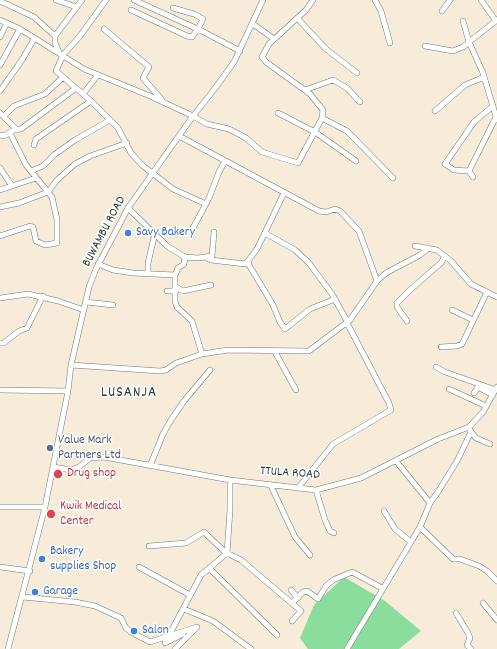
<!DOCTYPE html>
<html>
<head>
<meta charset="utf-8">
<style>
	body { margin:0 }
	canvas { display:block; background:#f7ecda }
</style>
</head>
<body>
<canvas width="497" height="649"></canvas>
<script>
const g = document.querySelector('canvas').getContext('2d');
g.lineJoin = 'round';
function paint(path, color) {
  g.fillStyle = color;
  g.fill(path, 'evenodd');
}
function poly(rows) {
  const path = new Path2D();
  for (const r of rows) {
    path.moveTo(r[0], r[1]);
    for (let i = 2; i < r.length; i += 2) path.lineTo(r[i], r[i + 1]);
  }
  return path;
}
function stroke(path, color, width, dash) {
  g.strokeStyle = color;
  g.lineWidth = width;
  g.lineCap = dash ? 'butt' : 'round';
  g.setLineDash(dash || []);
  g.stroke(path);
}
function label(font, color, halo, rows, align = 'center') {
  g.font = font + ' Dekko,sans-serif';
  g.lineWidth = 3;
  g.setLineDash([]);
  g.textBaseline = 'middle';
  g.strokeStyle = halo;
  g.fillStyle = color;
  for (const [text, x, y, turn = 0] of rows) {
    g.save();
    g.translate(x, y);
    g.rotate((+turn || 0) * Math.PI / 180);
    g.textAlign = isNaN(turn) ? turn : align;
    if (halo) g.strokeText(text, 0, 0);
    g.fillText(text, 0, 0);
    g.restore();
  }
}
paint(poly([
	[344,577,385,601,421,631,399,649,308,649,300,638,314,605]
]), '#8bdd9e');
const minor = poly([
	[56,0,76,7],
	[106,0,80,36,63,55,56,71,91,101,118,128,131,153,143,166,173,189,206,204],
	[134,0,202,31,240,51],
	[375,0,381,11,390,43],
	[481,0,496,21],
	[0,1,34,17,55,36],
	[131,10,187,36,192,37,198,29,203,19,194,14,173,8],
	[442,11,450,0],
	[297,18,326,49,357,73],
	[0,20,20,29,84,69,150,96,193,116,207,124,229,129,246,138,262,152,298,163,322,118,323,110,310,94,266,62,262,57,269,44,306,10,313,0],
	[497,20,469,42,483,73,497,120],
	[253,24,274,39],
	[104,29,149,67,143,78,162,100],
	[0,37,7,23],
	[425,46,453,51,463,47,469,42,463,21],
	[59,52,55,43,55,36,82,0],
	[0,65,20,29],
	[305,90,333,80,347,88,360,102],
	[0,91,22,60,34,39],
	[83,94,98,75],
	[435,111,465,85,484,77],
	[0,113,17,130],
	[278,113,315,132,356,161],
	[4,116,14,106,45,94,62,78],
	[322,118,347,131,393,178],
	[0,135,4,136,14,130,21,129,76,88],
	[179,136,319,211,326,212,335,209,340,211,359,231,377,281],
	[34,145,36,139,91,101],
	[0,168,12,186],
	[31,171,43,166,54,155,75,140,110,120],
	[469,171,454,170,445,164,474,122,493,106],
	[473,177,469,171,496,117],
	[0,190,36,178],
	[284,193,257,249,248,261,249,265,273,305,280,322,285,329,310,309,335,299],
	[0,207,19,203,48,192,57,180,75,164,90,156,127,143],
	[192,230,209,198,219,172,225,161,224,160],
	[265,233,295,250,309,263,332,294,347,321],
	[0,236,30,226,33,227,36,241,45,245,57,243,57,220,52,197,26,165,10,133],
	[415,246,437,250,451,261,471,284,497,297],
	[185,257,198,258,212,256,214,232],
	[207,258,211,260,245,264,247,262],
	[98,264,113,270,133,273,175,275],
	[148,274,148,263,155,233],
	[176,287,183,291,211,285],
	[167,291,176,291],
	[0,298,28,294,58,301,84,310],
	[86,302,113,305],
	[452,310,473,320],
	[407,321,397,307,397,303,411,289,441,263,445,256],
	[0,343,4,343,19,331,27,328,43,296],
	[441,347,457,346,462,344,487,292],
	[275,352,296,390],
	[202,354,228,350,309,351,350,320,377,281,386,273,420,255,429,248],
	[71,365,160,371,166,370,176,363,202,354,192,321,177,307,175,301,175,275,178,268,184,264,185,257,167,246,128,208],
	[436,367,445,372,496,390],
	[449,389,486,406],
	[0,390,68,391],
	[474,393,478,387,493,395],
	[471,432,476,438,490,444],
	[396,461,430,503],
	[150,466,163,434,171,420,184,401,210,370],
	[53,467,71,470,79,467,90,458,104,457,230,480,316,490,361,478,438,439,469,427,483,412,497,387],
	[271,486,295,537,310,555],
	[298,488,333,444,391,410,389,403,347,323],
	[316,490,325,520,330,531,334,533],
	[0,507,45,507],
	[384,511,395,529,411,542],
	[420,527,453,559,460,559,479,566,487,571,497,581],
	[149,546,186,543,204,532,225,552,241,560,301,611,292,621],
	[0,567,30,571],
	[139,567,190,595],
	[209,568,277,635],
	[291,590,298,598],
	[23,597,75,602,95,606,121,618,126,628,131,632,150,642,197,627,175,649],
	[292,603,303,592,307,591,318,599,326,586,333,580,352,572,382,588],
	[483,603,497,620],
	[184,609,213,621,251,649],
	[456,613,468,633,470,638,467,645,471,649],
	[183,634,165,643,201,575,227,553,230,510,230,480],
	[8,649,45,507,68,391,71,365,89,287,96,269,128,208,193,116,213,91,234,62,263,0],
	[347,649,420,527,430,503,438,492,457,461,471,432,469,427]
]);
stroke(minor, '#6b7a6e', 6);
stroke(minor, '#fff', 5);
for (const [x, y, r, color] of [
	[128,233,4,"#3f7fe0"],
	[50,448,4,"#5c6f8a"],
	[58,474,5,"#e0444e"],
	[51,514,5,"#e0444e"],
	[42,559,4,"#3f7fe0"],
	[35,592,4,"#3f7fe0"],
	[134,631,4,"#3f7fe0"]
]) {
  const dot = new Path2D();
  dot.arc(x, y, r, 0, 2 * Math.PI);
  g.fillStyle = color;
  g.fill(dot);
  stroke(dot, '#fff', 1.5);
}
label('13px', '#1f3d34', '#fff', [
	["BUWAMBU ROAD",105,232,-62],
	["TTULA ROAD",290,474,4]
]);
label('13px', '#366cbe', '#fff', [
	["Savy Bakery",136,233],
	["Bakery",50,552],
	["supplies Shop",50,567],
	["Garage",43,592],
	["Salon",142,631]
], 'left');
label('13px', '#4e5e75', '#fff', [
	["Value Mark",58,441],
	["Partners Ltd",58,456]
], 'left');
label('13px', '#be3a42', '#fff', [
	["Drug shop",67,474],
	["Kwik Medical",60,507],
	["Center",60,522]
], 'left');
g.letterSpacing = '1px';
label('15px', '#1f3d34', '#fff', [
	["LUSANJA",129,394]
]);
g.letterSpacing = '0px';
</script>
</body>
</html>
